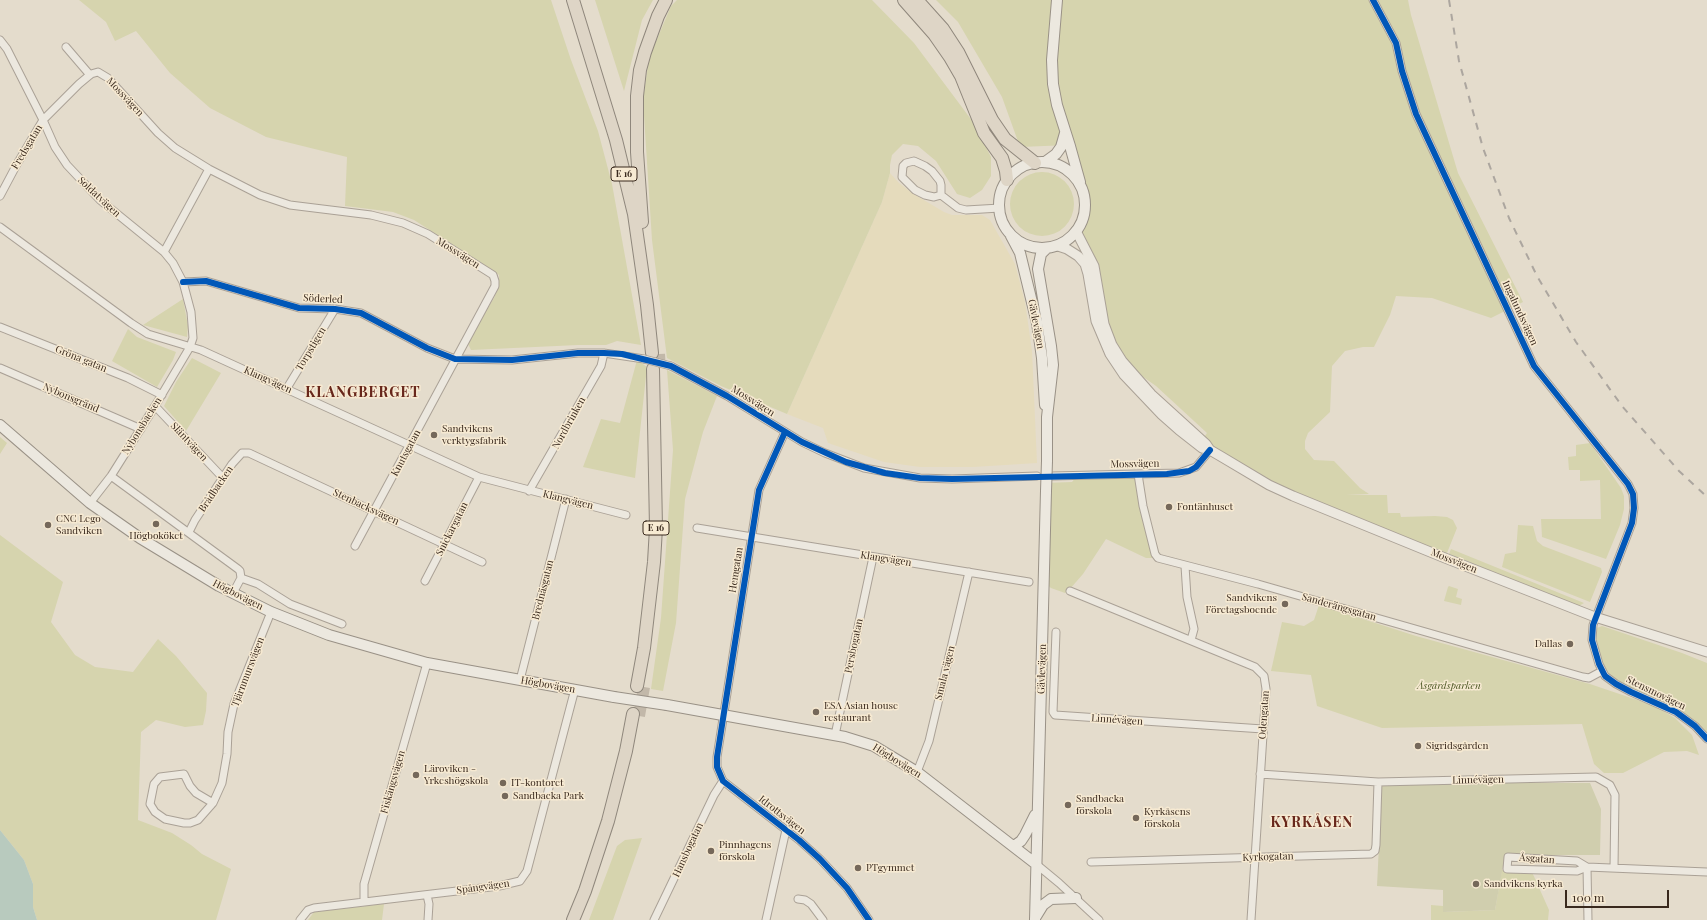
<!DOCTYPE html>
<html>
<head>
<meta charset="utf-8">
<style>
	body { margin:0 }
	#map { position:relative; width:1707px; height:920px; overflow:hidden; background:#e4dccc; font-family:"Playfair Display",serif }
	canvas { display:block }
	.scale { position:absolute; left:1565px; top:890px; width:104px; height:18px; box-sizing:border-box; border:2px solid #39291d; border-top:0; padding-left:5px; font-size:12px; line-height:14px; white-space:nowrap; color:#39291d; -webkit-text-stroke:3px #f7ead2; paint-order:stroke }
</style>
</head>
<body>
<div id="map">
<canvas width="1707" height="920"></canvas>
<div class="scale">100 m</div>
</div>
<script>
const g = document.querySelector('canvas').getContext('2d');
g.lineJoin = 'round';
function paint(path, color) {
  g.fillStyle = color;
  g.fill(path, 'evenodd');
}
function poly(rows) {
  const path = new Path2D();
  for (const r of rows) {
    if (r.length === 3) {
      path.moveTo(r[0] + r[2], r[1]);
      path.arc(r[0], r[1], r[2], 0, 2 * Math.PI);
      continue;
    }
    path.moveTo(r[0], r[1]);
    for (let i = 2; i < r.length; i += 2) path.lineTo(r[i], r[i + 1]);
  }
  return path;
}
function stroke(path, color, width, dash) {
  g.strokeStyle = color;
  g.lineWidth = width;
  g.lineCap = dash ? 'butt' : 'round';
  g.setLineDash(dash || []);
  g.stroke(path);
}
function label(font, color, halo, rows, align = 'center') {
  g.font = font + ' "Playfair Display",serif';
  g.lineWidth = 3;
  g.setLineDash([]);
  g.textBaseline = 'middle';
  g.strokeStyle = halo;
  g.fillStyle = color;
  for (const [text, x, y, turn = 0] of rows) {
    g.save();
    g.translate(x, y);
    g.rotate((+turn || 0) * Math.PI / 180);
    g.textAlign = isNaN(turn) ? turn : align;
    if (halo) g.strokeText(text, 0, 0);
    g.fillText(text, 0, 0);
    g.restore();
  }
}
paint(poly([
	[890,173,899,183,912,193,944,212,952,215,982,215,990,220,1015,264,1025,302,1032,351,1037,463,973,467,920,467,884,462,828,443,823,428,787,414,882,202]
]), '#e5dbbc');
paint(poly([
	[79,0,551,0,571,60,598,131,612,184,641,345,617,341,606,345,578,345,471,350,467,342,494,298,499,283,499,275,491,269,414,220,393,212,345,206,347,157,266,137,210,108,170,73,136,31,115,41,106,22],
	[595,0,653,0,642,20,624,91],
	[677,0,872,0,914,43,973,122,991,157,991,176,982,190,970,198,957,194,936,161,918,146,903,144,892,155,890,165,890,173,882,202,787,414,721,386,667,358,652,240,643,100,649,58,671,6],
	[936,0,1408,0,1411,15,1458,173,1523,302,1491,318,1432,298,1396,296,1390,315,1374,347,1363,347,1345,351,1332,366,1330,412,1308,433,1305,441,1305,449,1314,460,1334,461,1360,488,1369,494,1346,495,1387,495,1388,513,1400,513,1401,517,1435,516,1447,517,1453,520,1457,528,1445,558,1293,496,1202,440,1207,433,1156,386,1139,374,1122,353,1111,332,1104,304,1098,261,1094,266,1076,231,1081,222,1085,206,1076,167,1080,163,1075,143,1069,145,1020,147,1002,97,958,22],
	[1042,204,32],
	[183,299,188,326,187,337,143,325],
	[128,329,137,337,176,352,173,360,157,387,112,361],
	[192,358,221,373,186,431,164,406,176,382],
	[637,360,647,367,635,478,583,467,601,419,620,423],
	[667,370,717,396,703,432,685,499,676,623,663,691,651,689,661,618,673,450],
	[0,437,7,443,0,454],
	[1590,443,1621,488,1624,496,1624,509,1620,525,1606,559,1542,537,1541,519,1601,519,1600,480,1580,481,1580,470,1569,470,1568,457,1576,456,1576,445],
	[1138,474,1158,558,1146,558,1106,539,1083,574,1069,590,1065,593,1051,588,1044,582,1046,483,1072,482,1077,476],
	[1518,525,1533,526,1537,541,1543,546,1601,568,1602,572,1590,602,1502,567,1505,554,1516,552],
	[0,535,63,582,51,622,75,655,95,667,133,672,158,639,176,656,207,693,206,711,203,725,185,727,156,720,141,732,138,820,172,833,191,845,202,854,231,869,216,920,37,920,33,907,33,884,24,860,0,830],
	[1451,549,1584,603,1577,607,1449,554],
	[1449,586,1458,589,1456,597,1462,599,1461,605,1444,601,1448,587],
	[1319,605,1416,636,1590,684,1655,706,1675,718,1692,735,1699,755,1687,751,1664,752,1623,773,1604,773,1594,764,1582,724,1382,728,1317,706,1311,675,1271,671,1282,622,1304,626,1314,620],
	[1602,626,1682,653,1707,663,1707,739,1695,726,1605,676,1592,630],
	[642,838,613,920,589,920,617,846,625,840],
	[1502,870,1532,872,1549,910,1548,920,1431,920,1431,905,1443,906,1443,912,1495,910],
	[384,904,382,920,308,920,314,912]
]), '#d6d4ae');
paint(poly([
	[1382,783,1590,783,1601,809,1600,855,1505,855,1495,910,1443,912,1443,890,1377,886]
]), '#d0ceae');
paint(poly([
	[0,830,24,860,33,884,33,907,37,920,0,920]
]), '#b8cabe');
stroke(poly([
	[659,354,660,371],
	[639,716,644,687]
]), '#c2b8a9', 12, [12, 6]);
const minor = poly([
	[1373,0,1396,43,1402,71,1416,114,1534,366,1628,484,1633,494,1634,508,1632,523,1593,625,1592,640,1599,664,1605,676,1616,684,1631,692,1676,712,1695,726,1707,739],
	[0,40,7,49,43,120,55,147,67,165,100,200,164,252,173,263,183,282,191,312,193,338,190,347,155,406,111,476,90,503],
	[66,47,90,75],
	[941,195,934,197,925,195,915,190,902,177,903,166,906,163,914,161,925,166,932,171,940,181,941,185,941,195,958,208,966,210,1000,208],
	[0,196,17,164,43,120,79,84,91,74,98,72,108,78,158,133,175,148,209,169,260,195,290,205,371,215,403,223,428,234,493,275,495,281,495,286,355,546],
	[0,227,131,323,148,334,201,350,479,477,626,515],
	[164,252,209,169],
	[183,282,206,281,299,308,335,309,361,313,427,348,455,359,512,360,578,353,604,353,644,359],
	[0,327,128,378,162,395],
	[671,366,727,396,802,442,825,453,864,468,920,478,952,479,1037,476],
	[0,368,141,429],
	[287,388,335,309],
	[155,406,223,478],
	[785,432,759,490,717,757,717,767,723,781,799,840,820,859,847,888,869,920],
	[1138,474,1143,506,1155,554,1158,558,1258,584,1583,677,1589,678,1602,671],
	[111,476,238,569,240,571,241,578,233,593],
	[1052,476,1179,473,1196,467,1210,450],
	[529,491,601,366,604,353],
	[697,528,1029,582],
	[189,532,195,520,232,464,242,453,249,453,482,562],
	[1185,566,1187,597,1194,629,1191,640],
	[241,578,258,584,290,604,342,624],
	[425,581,479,477],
	[1070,591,1255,667,1264,676,1266,689,1251,920],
	[1056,632,1053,712,1055,715,1263,729],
	[520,680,566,499],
	[835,735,873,557],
	[917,772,929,741,969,572],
	[1260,774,1378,782,1596,777,1610,785,1615,795,1614,868],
	[213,803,196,793,190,786,184,774,160,777,154,784,150,804,155,812,165,819,184,823,190,823,198,820,213,803,222,783,227,754,228,732,234,704,271,612],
	[1091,862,1371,854,1375,851,1376,845,1378,782],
	[1036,864,1059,883,1099,920],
	[1587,867,1577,871,1507,869,1508,857,1577,861,1587,867,1707,872],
	[1587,867,1588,920],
	[427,895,429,904,428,920],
	[798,899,805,900,811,904,823,920],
	[364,901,364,884,427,663],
	[300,920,308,910,314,908,499,886,520,881,527,871,575,689],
	[654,920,714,795,723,781],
	[766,920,786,830]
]);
const tertiary = poly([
	[1076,231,1094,266,1104,324,1112,345,1122,361,1151,394,1206,444,1210,450,1222,457,1269,485,1293,496,1445,558,1595,617,1707,652],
	[1058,246,1067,249,1078,256,1085,264,1088,274,1096,321,1110,354,1124,375,1162,415,1179,430,1202,448,1208,449]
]);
const secondary = poly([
	[1057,0,1052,60,1053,84,1057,105,1070,146,1080,182],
	[1045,162,1056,154,1061,147,1065,133],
	[1042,205,43],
	[1011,236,1020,253,1037,323,1042,358,1045,405],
	[0,425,90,503,140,538,219,586,271,612,329,635,427,663,614,697],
	[1047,461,1047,417,1053,365,1051,346,1038,269,1041,254,1047,248],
	[667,705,845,737,874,746,917,772,1036,864],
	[1014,846,1021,841,1025,835,1035,815],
	[1035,918,1043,905,1051,899,1076,898],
	[1035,920,1046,491]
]);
const trunk = poly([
	[573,0,616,140,634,214,647,305,652,353],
	[904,0,934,34,950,57,961,76,984,133,1002,158,1006,171,1007,180],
	[917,0,943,29,958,52,992,120,1005,139,1035,163],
	[642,222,637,152,637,96,640,70,645,52,658,16,666,0],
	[637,686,644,648,654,562,656,528,653,369],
	[573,920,585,891,608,821,626,751,633,714]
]);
stroke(minor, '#aaa196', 9);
stroke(tertiary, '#aaa196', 11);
stroke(secondary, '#999186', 12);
stroke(trunk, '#8f877c', 14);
stroke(minor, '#ece8df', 7);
stroke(tertiary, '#ece8df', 9);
stroke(secondary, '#ece8df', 10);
stroke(trunk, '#ded5c6', 12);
stroke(poly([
	[1449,0,1459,61,1483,148,1509,218,1537,276,1576,342,1622,406,1679,471,1707,497]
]), '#aca69f', 2, [7, 7]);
const minorBridge = poly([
	[644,359,671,366]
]);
const secondaryBridge = poly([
	[1046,491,1047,461],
	[614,697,667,705]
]);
stroke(minorBridge, '#aaa196', 9, []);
stroke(secondaryBridge, '#999186', 12, []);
stroke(minorBridge, '#ece8df', 7);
stroke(secondaryBridge, '#ece8df', 10);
stroke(poly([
	[1373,0,1396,43,1402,71,1416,114,1534,366,1628,484,1633,494,1634,508,1632,523,1593,625,1592,640,1599,664,1605,676,1616,684,1631,692,1676,712,1695,726,1707,739],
	[183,282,206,281,299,308,335,309,361,313,427,348,455,359,512,360,578,353,604,353,622,354,671,366,727,396,802,442,846,462,885,473,920,478,952,479,1167,474,1189,471,1196,467,1210,450],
	[785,432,759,490,717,757,717,767,723,781,799,840,820,859,847,888,869,920]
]), '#0057b8', 6);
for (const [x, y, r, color] of [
	[434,435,4,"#75685a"],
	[1169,507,4,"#75685a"],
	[156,524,4,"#75685a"],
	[48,525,4,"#75685a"],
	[1285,604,4,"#75685a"],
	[1570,644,4,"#75685a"],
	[816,712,4,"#75685a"],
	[1418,746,4,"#75685a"],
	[416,775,4,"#75685a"],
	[503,783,4,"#75685a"],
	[505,796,4,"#75685a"],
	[1068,805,4,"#75685a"],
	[1136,818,4,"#75685a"],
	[711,851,4,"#75685a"],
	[858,868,4,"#75685a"],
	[1476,884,4,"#75685a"]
]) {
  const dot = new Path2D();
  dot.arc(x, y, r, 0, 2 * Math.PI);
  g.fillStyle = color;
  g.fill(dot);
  stroke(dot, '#f7ead2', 1.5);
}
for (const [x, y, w] of [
	[624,174,26],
	[656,528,26]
]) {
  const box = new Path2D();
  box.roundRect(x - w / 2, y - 7, w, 14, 3);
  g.fillStyle = '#f7ead2';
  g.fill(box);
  stroke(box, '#39291d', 1);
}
label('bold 9px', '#39291d', null, [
	["E 16",624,174],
	["E 16",656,528]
]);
label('10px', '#39291d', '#f7ead2', [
	["Mossvägen",125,97,47],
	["Fredsgatan",27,147,-59],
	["Soldatvägen",99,197,43],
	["Mossvägen",458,253,32],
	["Söderled",323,299,3],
	["Ingalundsvägen",1520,313,65],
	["Gävlevägen",1036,324,79],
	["Torpstigen",311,349,-59],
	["Gröna gatan",81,359,22],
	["Klangvägen",268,380,24],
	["Nybonsgränd",71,398,23],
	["Mossvägen",753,401,32],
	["Nordbrinken",569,423,-61],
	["Nybonsbacken",142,426,-58],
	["Släntvägen",189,442,47],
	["Knutsgatan",406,453,-62],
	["Mossvägen",1135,464,-1],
	["Brådbacken",216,489,-56],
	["Klangvägen",568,500,14],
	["Stenbacksvägen",366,507,25],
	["Snickargatan",452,529,-63],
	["Klangvägen",886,559,9],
	["Mossvägen",1454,561,22],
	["Hemgatan",736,570,-81],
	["Brednäsgatan",543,590,-76],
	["Högbovägen",238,595,27],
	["Sanderängsgatan",1339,607,16],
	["Persbogatan",854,646,-78],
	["Gävlevägen",1042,669,-88],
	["Tjärnmursvägen",248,672,-69],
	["Smala vägen",945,673,-76],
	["Högbovägen",548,685,10],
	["Stensmovägen",1656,693,26],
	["Odengatan",1264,715,-86],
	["Linnévägen",1117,720,4],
	["Högbovägen",897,761,32],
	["Linnévägen",1478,780,-1],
	["Fiskängsvägen",393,782,-74],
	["Idrottsvägen",782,815,38],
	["Hansbogatan",688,850,-65],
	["Kyrkogatan",1268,857,-2],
	["Åsgatan",1537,859,4],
	["Spångvägen",483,887,-8]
]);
label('10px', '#39291d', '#f7ead2', [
	["Sandvikens",442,429],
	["verktygsfabrik",442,441],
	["Fontänhuset",1177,507],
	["CNC Lego",56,519],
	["Sandviken",56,531],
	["Högboköket",156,536,"center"],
	["Sandvikens",1277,598,"right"],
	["Företagsboende",1277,610,"right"],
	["Dallas",1562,644,"right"],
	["ESA Asian house",824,706],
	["restaurant",824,718],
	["Sigridsgården",1426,746],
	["Läroviken -",424,769],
	["Yrkeshögskola",424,781],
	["IT-kontoret",511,783],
	["Sandbacka Park",513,796],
	["Sandbacka",1076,799],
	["förskola",1076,811],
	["Kyrkåsens",1144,812],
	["förskola",1144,824],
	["Pinnhagens",719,845],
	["förskola",719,857],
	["PTgymmet",866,868],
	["Sandvikens kyrka",1484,884]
], 'left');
label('italic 10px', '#4c5723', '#f7ead2', [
	["Åsgårdsparken",1449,686]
]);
g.letterSpacing = '1px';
label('bold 14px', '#68271b', '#f7ead2', [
	["KLANGBERGET",363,393],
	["KYRKÅSEN",1312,823]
]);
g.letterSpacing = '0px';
</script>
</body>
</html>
